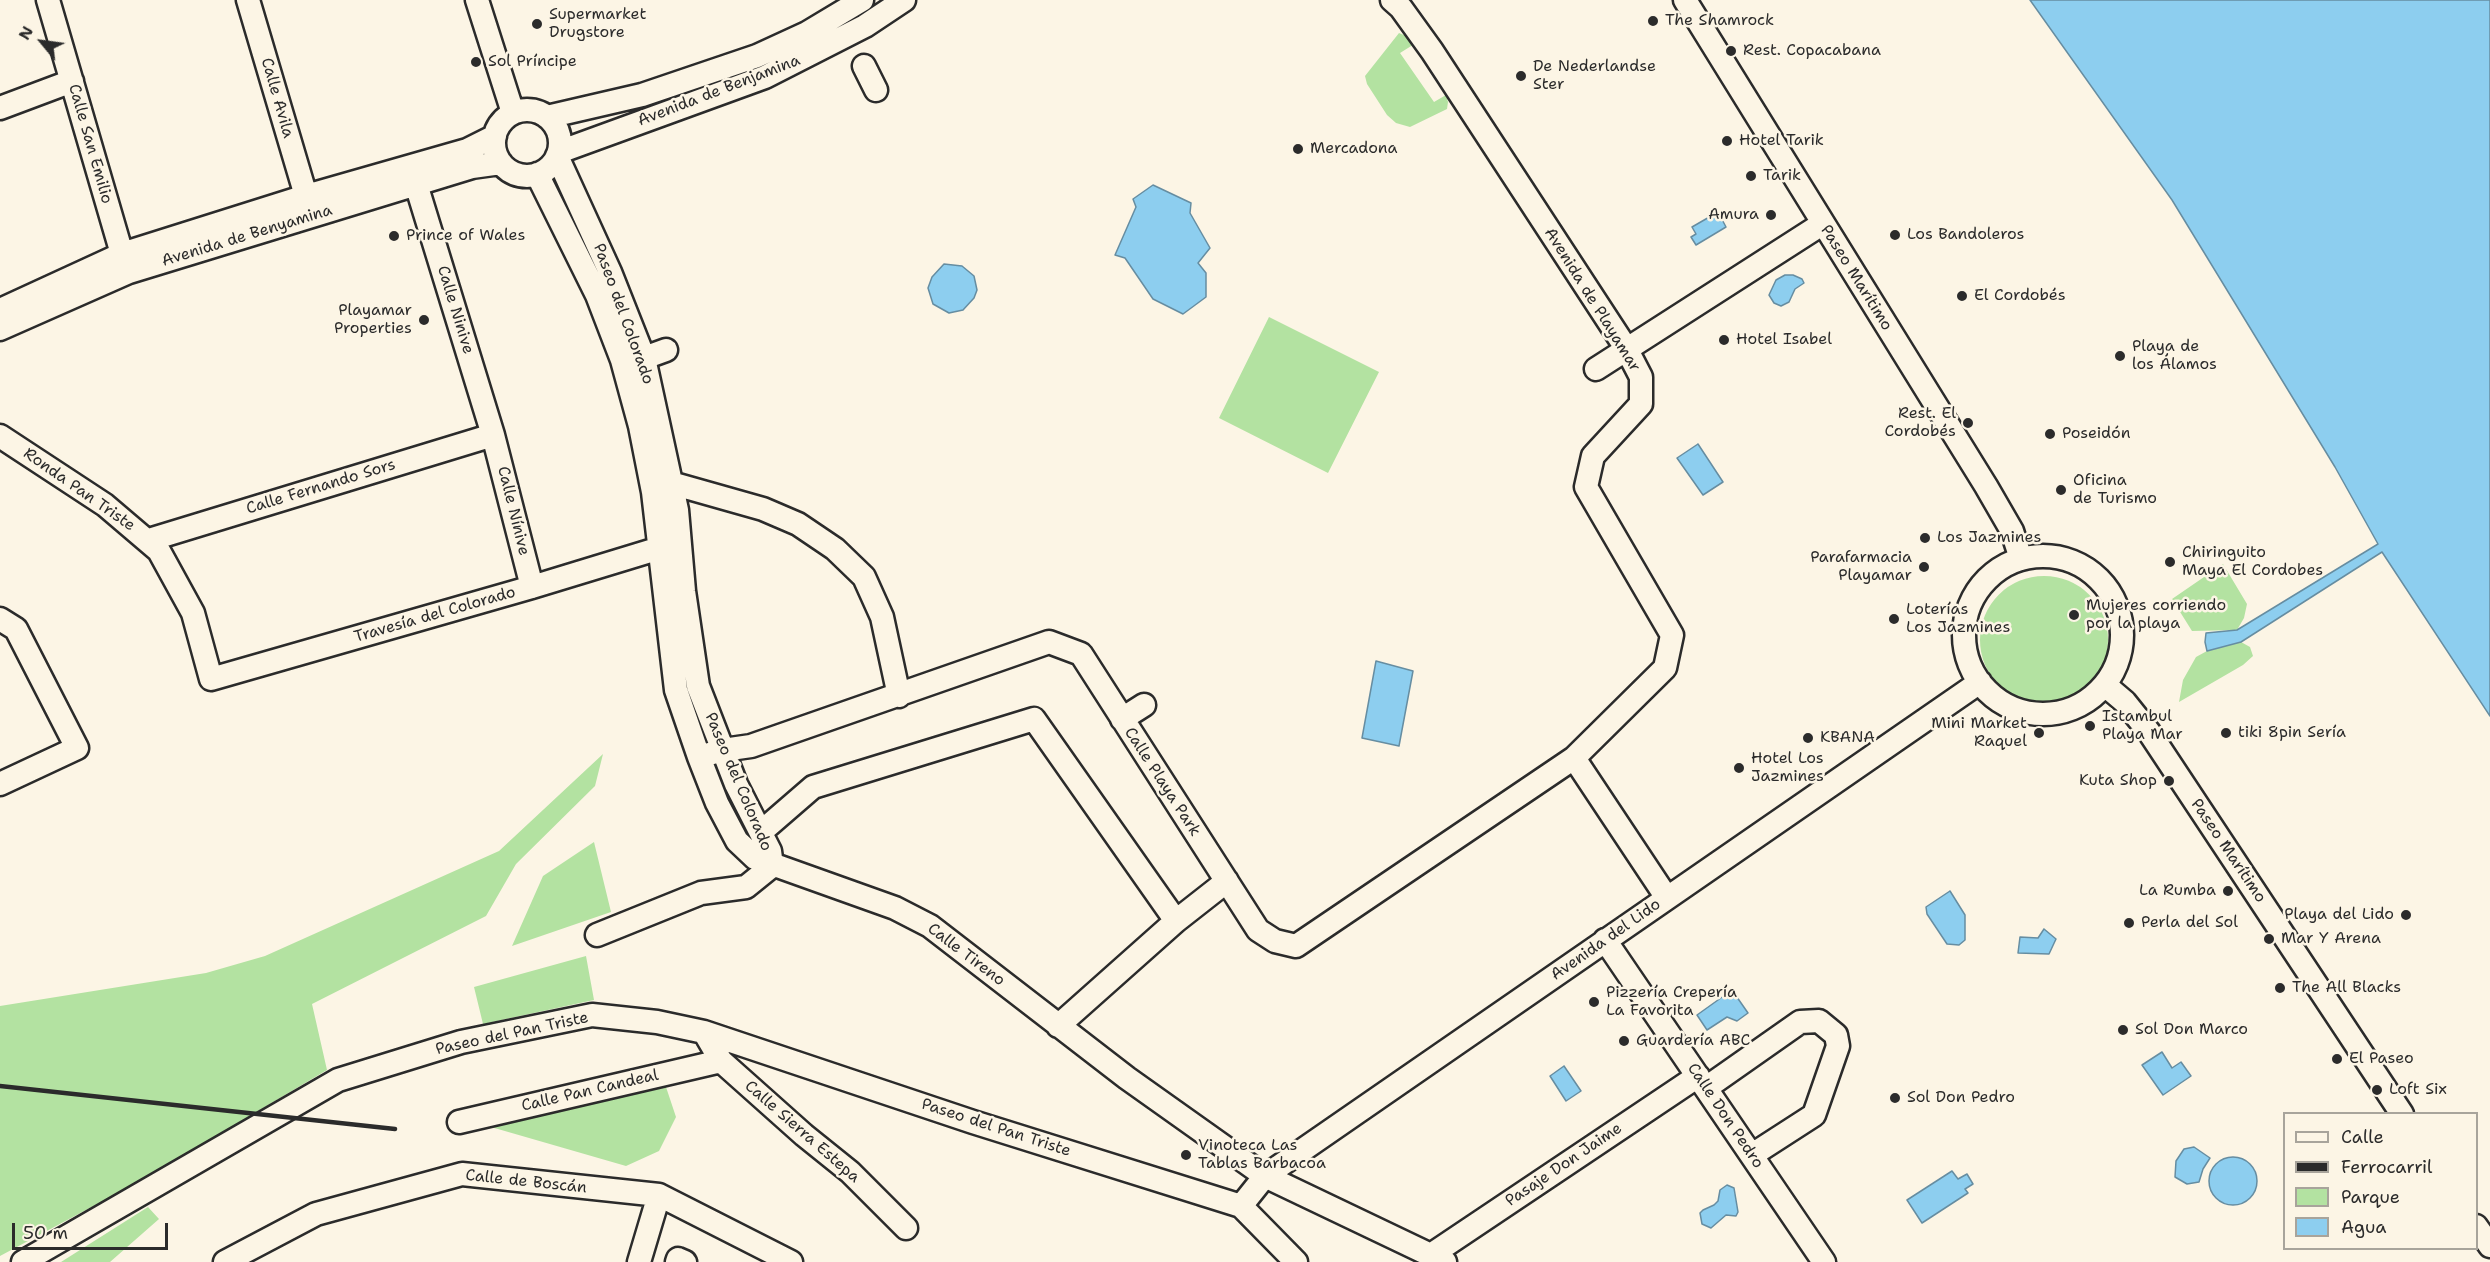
<!DOCTYPE html>
<html>
<head>
<meta charset="utf-8">
<style>
	body { margin:0 }
	#map { position:relative; width:2490px; height:1262px; overflow:hidden; background:#fcf5e5; font-family:"Shantell Sans",sans-serif }
	canvas { display:block }
	.legend { position:absolute; left:2283px; top:1112px; width:195px; height:138px; box-sizing:border-box; background:#fcf5e5; border:2px solid #a8a49b; margin:0; padding:8px 10px; list-style:none; font-size:18px; color:#2b2b2b }
	.legend li { display:flex; align-items:center; gap:12px; height:30px }
	.legend b { width:30px; border:2px solid #a8a49b }
	.north { position:absolute; left:12px; top:12px; width:60px; height:60px; -webkit-text-stroke:4px #fcf5e5; paint-order:stroke; rotate:299deg; font-size:16px; font-weight:700; line-height:24px; text-align:center; color:#2b2b2b }
	.north::after { content:''; display:block; margin:auto; width:21px; height:27px; background:#2b2b2b; clip-path:polygon(50% 0,100% 100%,50% 72%,0 100%) }
	.scale { position:absolute; left:12px; top:1223px; width:156px; height:27px; box-sizing:border-box; border:3px solid #2b2b2b; border-top:0; padding-left:8px; font-size:18px; line-height:21px; white-space:nowrap; color:#2b2b2b; -webkit-text-stroke:4px #fcf5e5; paint-order:stroke }
</style>
</head>
<body>
<div id="map">
<canvas width="2490" height="1262"></canvas>
<ul class="legend">
<li><b style="height:8px;background:#fcf5e5"></b>Calle</li>
<li><b style="height:8px;background:#2b2b2b"></b>Ferrocarril</li>
<li><b style="height:16px;background:#b3e2a1"></b>Parque</li>
<li><b style="height:16px;background:#8dceef"></b>Agua</li>
</ul>
<div class="north">N</div>
<div class="scale">50 m</div>
</div>
<script>
const g = document.querySelector('canvas').getContext('2d');
g.lineJoin = 'round';
function paint(path, color) {
  g.fillStyle = color;
  g.fill(path, 'evenodd');
}
function poly(rows) {
  const path = new Path2D();
  for (const r of rows) {
    if (r.length === 3) {
      path.moveTo(r[0] + r[2], r[1]);
      path.arc(r[0], r[1], r[2], 0, 2 * Math.PI);
      continue;
    }
    path.moveTo(r[0], r[1]);
    for (let i = 2; i < r.length; i += 2) path.lineTo(r[i], r[i + 1]);
  }
  return path;
}
function stroke(path, color, width, dash) {
  g.strokeStyle = color;
  g.lineWidth = width;
  g.lineCap = dash ? 'butt' : 'round';
  g.setLineDash(dash || []);
  g.stroke(path);
}
function label(font, color, halo, rows, align = 'center') {
  g.font = font + ' "Shantell Sans",sans-serif';
  g.lineWidth = 5;
  g.setLineDash([]);
  g.textBaseline = 'middle';
  g.strokeStyle = halo;
  g.fillStyle = color;
  for (const [text, x, y, turn = 0] of rows) {
    g.save();
    g.translate(x, y);
    g.rotate((+turn || 0) * Math.PI / 180);
    g.textAlign = isNaN(turn) ? turn : align;
    if (halo) g.strokeText(text, 0, 0);
    g.fillText(text, 0, 0);
    g.restore();
  }
}
paint(poly([
	[1399,33,1411,38,1416,43,1400,53,1434,102,1446,95,1448,102,1447,109,1410,127,1396,123,1387,115,1367,84,1365,76],
	[1269,317,1379,372,1328,473,1219,418],
	[2223,564,2247,604,2244,618,2237,630,2192,631,2172,599],
	[2044,640,64],
	[2241,642,2250,647,2253,656,2243,665,2179,702,2183,680,2196,657,2207,651],
	[603,754,595,786,516,864,486,916,312,1004,327,1070,142,1180,0,1256,0,1006,206,973,265,956,499,851],
	[594,842,611,912,512,946,543,876],
	[586,956,594,1000,483,1024,474,987],
	[664,1081,676,1117,659,1151,626,1166,491,1127],
	[148,1207,159,1219,110,1262,61,1262]
]), '#b3e2a1');
const water = poly([
	[2030,0,2490,0,2490,716,2382,552,2241,642,2207,651,2205,642,2206,633,2237,630,2378,544,2335,467,2172,200,2030,0],
	[1153,185,1191,203,1190,213,1210,248,1198,263,1206,273,1206,297,1183,314,1153,299,1125,258,1115,255,1136,207,1133,199,1153,185],
	[1718,212,1726,227,1696,245,1691,237,1696,234,1692,227,1718,212],
	[944,264,962,266,974,276,977,290,974,298,963,310,949,313,933,304,928,288,932,277,944,264],
	[1785,275,1793,275,1802,279,1804,283,1795,289,1789,302,1781,306,1774,303,1769,295,1776,280,1785,275],
	[1698,444,1723,482,1703,495,1677,458,1698,444],
	[1376,661,1413,671,1399,746,1362,738,1376,661],
	[1950,891,1965,915,1965,940,1959,945,1947,944,1927,914,1926,907,1950,891],
	[2044,929,2056,939,2049,954,2018,953,2020,937,2038,938,2044,929],
	[1732,990,1748,1013,1737,1021,1727,1017,1707,1030,1697,1015,1732,990],
	[2162,1052,2172,1068,2181,1062,2191,1076,2163,1095,2142,1065,2162,1052],
	[1564,1066,1581,1091,1566,1101,1550,1076,1564,1066],
	[2194,1147,2210,1158,2203,1169,2199,1182,2187,1184,2175,1177,2176,1161,2184,1149,2194,1147],
	[2233,1181,24],
	[1952,1171,1958,1179,1967,1174,1973,1184,1965,1189,1968,1193,1922,1223,1907,1200,1952,1171],
	[1727,1185,1734,1188,1738,1212,1736,1216,1726,1215,1711,1228,1702,1224,1700,1213,1703,1210,1714,1205,1718,1201,1720,1190,1727,1185]
]);
paint(water, '#8dceef');
stroke(water, '#668da1', 1.5);
const minor = poly([
	[48,0,122,254],
	[248,0,306,196],
	[477,0,513,113],
	[1392,0,1401,8,1432,51,1626,348,1641,377,1641,404,1593,456,1586,487,1672,635,1665,668,1574,758,1667,898],
	[1685,0,1986,486,2012,531,2021,559],
	[864,66,876,90],
	[0,108,72,81],
	[527,143,33],
	[547,117,642,95,757,56,807,33,862,0],
	[559,152,765,77,865,26,904,0],
	[557,156,610,272,644,358,677,510,684,591,698,686,736,784,770,851,772,866],
	[537,174,597,295,622,360,640,426,653,492,676,690,699,757,717,803,737,841,755,858,895,908,930,926,1127,1078,1265,1176,1445,1262],
	[416,184,493,435,532,587],
	[0,310,122,254,306,196,467,150,495,136],
	[0,329,129,272,472,167,501,163],
	[644,358,666,350],
	[1596,369,1822,224],
	[0,436,105,505,159,551,193,613,211,679,532,587,660,548],
	[671,483,763,509,798,524,835,549,864,577,882,617,899,696],
	[149,540,493,435],
	[2043,635,79],
	[0,619,16,629,77,748,0,784],
	[2105,685,2125,702,2149,732,2402,1114],
	[1122,719,1144,705],
	[699,757,723,750,751,746,1049,642,1081,654,1258,930,1275,941,1296,946,1574,758],
	[761,832,813,787,1034,719,1176,921,1227,881],
	[597,935,701,893,746,887,772,866],
	[1605,940,1824,1262],
	[1058,1026,1176,921],
	[704,1032,721,1061,804,1135,850,1172,906,1228],
	[1706,1088,1800,1022,1819,1021,1836,1035,1838,1046,1814,1115,1752,1155],
	[459,1122,721,1061],
	[1241,1206,1265,1176,1980,682],
	[2476,1226,2490,1246],
	[1431,1255,1698,1076],
	[23,1262,338,1080,461,1042,592,1015,657,1022,704,1032,973,1122,1241,1206,1296,1262],
	[225,1262,316,1214,462,1174,659,1195,791,1262],
	[639,1262,659,1195],
	[677,1262,678,1259,685,1262]
]);
stroke(minor, '#2b2b2b', 27);
stroke(minor, '#fcf5e5', 22);
stroke(poly([
	[0,1086,395,1129]
]), '#2b2b2b', 4.5);
for (const [x, y, r, color] of [
	[1653,21,6,"#2b2b2b"],
	[537,24,6,"#2b2b2b"],
	[1731,51,6,"#2b2b2b"],
	[476,62,6,"#2b2b2b"],
	[1521,76,6,"#2b2b2b"],
	[1727,141,6,"#2b2b2b"],
	[1298,149,6,"#2b2b2b"],
	[1751,176,6,"#2b2b2b"],
	[1771,215,6,"#2b2b2b"],
	[1895,235,6,"#2b2b2b"],
	[394,236,6,"#2b2b2b"],
	[1962,296,6,"#2b2b2b"],
	[424,320,6,"#2b2b2b"],
	[1724,340,6,"#2b2b2b"],
	[2120,356,6,"#2b2b2b"],
	[1968,423,6,"#2b2b2b"],
	[2050,434,6,"#2b2b2b"],
	[2061,490,6,"#2b2b2b"],
	[1925,538,6,"#2b2b2b"],
	[2170,562,6,"#2b2b2b"],
	[1924,567,6,"#2b2b2b"],
	[2074,615,6,"#2b2b2b"],
	[1894,619,6,"#2b2b2b"],
	[2090,726,6,"#2b2b2b"],
	[2039,733,6,"#2b2b2b"],
	[2226,733,6,"#2b2b2b"],
	[1808,738,6,"#2b2b2b"],
	[1739,768,6,"#2b2b2b"],
	[2169,781,6,"#2b2b2b"],
	[2228,891,6,"#2b2b2b"],
	[2406,915,6,"#2b2b2b"],
	[2129,923,6,"#2b2b2b"],
	[2269,939,6,"#2b2b2b"],
	[2280,988,6,"#2b2b2b"],
	[1594,1002,6,"#2b2b2b"],
	[2123,1030,6,"#2b2b2b"],
	[1624,1041,6,"#2b2b2b"],
	[2337,1059,6,"#2b2b2b"],
	[2377,1090,6,"#2b2b2b"],
	[1895,1098,6,"#2b2b2b"],
	[1186,1155,6,"#2b2b2b"]
]) {
  const dot = new Path2D();
  dot.arc(x, y, r, 0, 2 * Math.PI);
  g.fillStyle = color;
  g.fill(dot);
  stroke(dot, '#fcf5e5', 2);
}
label('16px', '#2b2b2b', '#fcf5e5', [
	["Supermarket",549,15],
	["Drugstore",549,33],
	["The Shamrock",1665,21],
	["Rest. Copacabana",1743,51],
	["Sol Príncipe",488,62],
	["De Nederlandse",1533,67],
	["Ster",1533,85],
	["Hotel Tarik",1739,141],
	["Mercadona",1310,149],
	["Tarik",1763,176],
	["Amura",1759,215,"right"],
	["Los Bandoleros",1907,235],
	["Prince of Wales",406,236],
	["El Cordobés",1974,296],
	["Playamar",412,311,"right"],
	["Properties",412,329,"right"],
	["Hotel Isabel",1736,340],
	["Playa de",2132,347],
	["los Álamos",2132,365],
	["Rest. El",1956,414,"right"],
	["Cordobés",1956,432,"right"],
	["Poseidón",2062,434],
	["Oficina",2073,481],
	["de Turismo",2073,499],
	["Los Jazmines",1937,538],
	["Chiringuito",2182,553],
	["Maya El Cordobes",2182,571],
	["Parafarmacia",1912,558,"right"],
	["Playamar",1912,576,"right"],
	["Mujeres corriendo",2086,606],
	["por la playa",2086,624],
	["Loterías",1906,610],
	["Los Jazmines",1906,628],
	["Istambul",2102,717],
	["Playa Mar",2102,735],
	["Mini Market",2027,724,"right"],
	["Raquel",2027,742,"right"],
	["tiki 8pin Sería",2238,733],
	["KBANA",1820,738],
	["Hotel Los",1751,759],
	["Jazmines",1751,777],
	["Kuta Shop",2157,781,"right"],
	["La Rumba",2216,891,"right"],
	["Playa del Lido",2394,915,"right"],
	["Perla del Sol",2141,923],
	["Mar Y Arena",2281,939],
	["The All Blacks",2292,988],
	["Pizzería Crepería",1606,993],
	["La Favorita",1606,1011],
	["Sol Don Marco",2135,1030],
	["Guardería ABC",1636,1041],
	["El Paseo",2349,1059],
	["Loft Six",2389,1090],
	["Sol Don Pedro",1907,1098],
	["Vinoteca Las",1198,1146],
	["Tablas Barbacoa",1198,1164]
], 'left');
label('16px', '#2b2b2b', '#fcf5e5', [
	["Avenida de Benjamina",719,91,-21],
	["Calle Avila",277,98,74],
	["Calle San Emilio",90,144,74],
	["Avenida de Benyamina",247,236,-17],
	["Paseo Marítimo",1856,278,58],
	["Avenida de Playamar",1592,300,58],
	["Calle Ninive",455,310,73],
	["Paseo del Colorado",623,314,70],
	["Calle Fernando Sors",321,487,-17],
	["Ronda Pan Triste",79,490,35],
	["Calle Nínive",513,511,76],
	["Travesía del Colorado",435,615,-16],
	["Paseo del Colorado",738,782,67],
	["Calle Playa Park",1162,782,57],
	["Paseo Marítimo",2228,851,56],
	["Avenida del Lido",1606,940,-35],
	["Calle Tireno",966,955,37],
	["Paseo del Pan Triste",512,1034,-12],
	["Calle Pan Candeal",590,1091,-13],
	["Calle Don Pedro",1725,1116,56],
	["Paseo del Pan Triste",996,1128,18],
	["Calle Sierra Estepa",802,1132,41],
	["Pasaje Don Jaime",1564,1165,-34],
	["Calle de Boscán",526,1182,6]
]);
</script>
</body>
</html>
